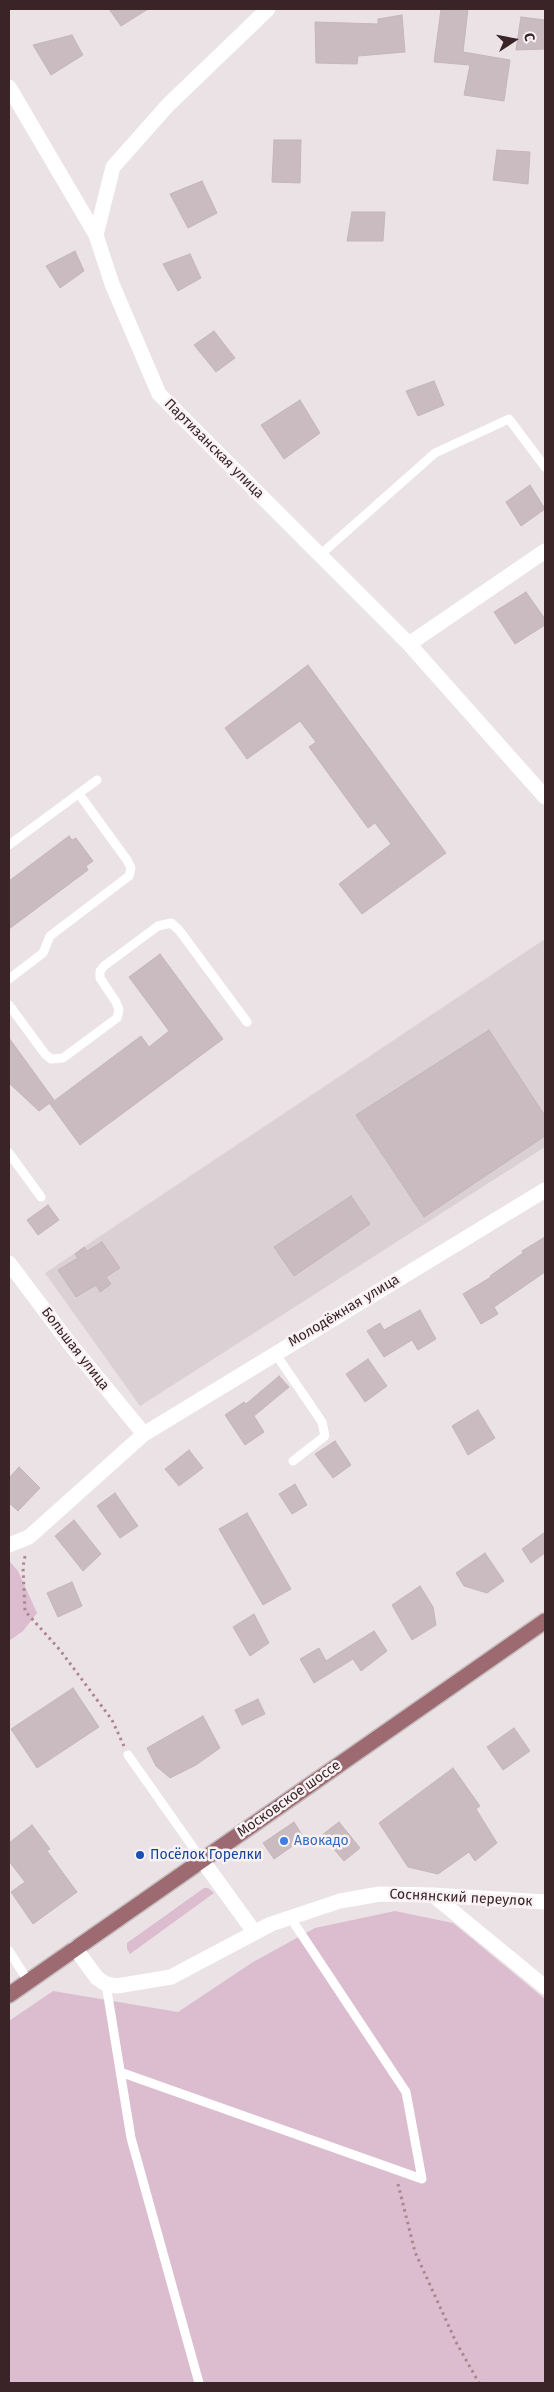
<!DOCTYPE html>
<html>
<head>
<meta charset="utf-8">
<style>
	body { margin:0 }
	#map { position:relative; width:554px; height:2392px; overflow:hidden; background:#ebe2e5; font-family:"Fira Sans",sans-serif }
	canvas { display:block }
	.frame { position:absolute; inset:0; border:10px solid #3b2427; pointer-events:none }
	.north { position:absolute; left:489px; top:15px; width:50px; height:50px; -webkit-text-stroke:4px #f8f2f5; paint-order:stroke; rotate:79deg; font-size:14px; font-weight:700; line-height:20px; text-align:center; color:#3b2427 }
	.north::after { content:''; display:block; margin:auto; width:18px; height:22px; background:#3b2427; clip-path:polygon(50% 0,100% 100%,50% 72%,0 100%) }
</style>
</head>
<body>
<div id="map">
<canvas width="554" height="2392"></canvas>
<div class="frame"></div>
<div class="north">С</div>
</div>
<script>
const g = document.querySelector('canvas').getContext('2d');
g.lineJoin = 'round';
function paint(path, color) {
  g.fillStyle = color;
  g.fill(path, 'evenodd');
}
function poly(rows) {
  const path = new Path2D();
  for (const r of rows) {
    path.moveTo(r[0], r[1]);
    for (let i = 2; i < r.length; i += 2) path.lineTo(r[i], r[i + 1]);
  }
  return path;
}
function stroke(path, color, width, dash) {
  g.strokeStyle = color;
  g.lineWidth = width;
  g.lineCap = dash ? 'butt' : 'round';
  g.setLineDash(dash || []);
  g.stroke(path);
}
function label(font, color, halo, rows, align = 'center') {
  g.font = font + ' "Fira Sans",sans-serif';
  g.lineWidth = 5;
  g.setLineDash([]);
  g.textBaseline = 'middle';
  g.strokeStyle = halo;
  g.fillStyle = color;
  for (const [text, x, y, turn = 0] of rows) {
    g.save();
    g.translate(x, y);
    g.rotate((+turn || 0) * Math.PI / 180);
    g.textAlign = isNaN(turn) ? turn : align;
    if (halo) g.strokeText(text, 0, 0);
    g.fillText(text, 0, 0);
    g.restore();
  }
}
paint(poly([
	[545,939,545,1147,140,1406,45,1273]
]), '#dbd1d4');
paint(poly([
	[9,1561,18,1571,37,1613,23,1631,9,1641],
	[204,1888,208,1888,214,1893,130,1954,127,1949,127,1943],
	[395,1911,453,1923,545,1999,545,2383,9,2383,9,2021,53,1991,178,2012,253,1962,315,1928]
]), '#dbbdcf');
const building = poly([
	[109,9,148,9,121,26,109,9],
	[441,9,468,9,463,52,510,60,504,101,464,95,470,65,434,62,441,9],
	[402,15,405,52,358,56,357,64,316,63,315,22,378,24,378,19,402,15],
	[521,17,545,20,545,49,516,50,521,17],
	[72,35,83,55,51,75,33,45,72,35],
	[274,140,301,140,300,183,272,182,274,140],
	[497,150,530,152,528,184,493,180,497,150],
	[202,181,217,213,188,228,170,194,202,181],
	[352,212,385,212,383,241,347,241,352,212],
	[75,251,84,271,60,288,46,266,75,251],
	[190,254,201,278,178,291,163,264,190,254],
	[214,331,235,358,216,372,194,345,214,331],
	[434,381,444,405,418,416,406,391,434,381],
	[300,400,320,433,284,459,261,425,300,400],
	[530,485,545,509,521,526,506,502,530,485],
	[526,592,545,619,545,625,515,644,494,612,526,592],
	[308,665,446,853,362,914,339,884,391,844,375,823,368,828,309,747,316,742,300,721,247,759,225,728,308,665],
	[69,836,72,840,76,838,93,861,86,866,88,870,9,929,9,881,69,836],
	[160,954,223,1039,80,1145,50,1104,141,1036,149,1047,169,1031,129,977,160,954],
	[489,1030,545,1116,545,1136,424,1217,356,1115,489,1030],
	[9,1038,54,1100,39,1111,9,1083,9,1038],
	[351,1196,370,1224,294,1276,274,1247,351,1196],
	[48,1205,59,1220,38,1235,27,1220,48,1205],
	[545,1237,545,1272,494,1307,498,1314,481,1324,463,1294,491,1277,490,1276,523,1253,522,1251,545,1237],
	[102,1242,120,1268,106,1277,111,1284,100,1292,96,1285,76,1297,58,1270,78,1258,75,1254,84,1247,87,1251,102,1242],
	[420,1310,436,1339,418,1350,412,1340,384,1357,367,1331,380,1323,384,1330,420,1310],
	[368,1359,387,1386,365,1402,346,1374,368,1359],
	[279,1376,289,1387,254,1416,264,1432,245,1445,225,1415,244,1402,246,1404,279,1376],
	[478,1410,495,1438,468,1455,452,1426,478,1410],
	[335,1441,351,1465,333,1478,315,1454,335,1441],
	[189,1450,203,1468,179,1486,165,1469,189,1450],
	[19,1467,40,1488,18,1511,9,1503,9,1478,19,1467],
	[295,1484,307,1505,292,1514,279,1494,295,1484],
	[115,1493,138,1526,120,1538,97,1506,115,1493],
	[247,1513,291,1589,263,1605,219,1529,247,1513],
	[74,1520,101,1554,83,1571,55,1536,74,1520],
	[545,1532,545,1553,531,1563,522,1549,545,1532],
	[485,1553,504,1581,487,1593,464,1586,456,1573,485,1553],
	[72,1582,82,1606,58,1617,47,1593,72,1582],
	[420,1586,433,1607,436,1625,412,1640,392,1605,420,1586],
	[254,1614,269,1643,250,1656,233,1627,254,1614],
	[374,1631,387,1651,361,1671,353,1659,314,1683,300,1659,319,1648,326,1661,374,1631],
	[73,1688,99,1727,37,1768,11,1729,73,1688],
	[258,1699,265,1714,242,1725,235,1710,258,1699],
	[203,1716,220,1748,196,1765,170,1778,156,1766,147,1748,203,1716],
	[514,1728,530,1751,503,1770,487,1747,514,1728],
	[453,1768,480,1806,476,1809,497,1843,475,1861,469,1852,438,1874,408,1867,379,1823,453,1768],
	[294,1822,304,1838,274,1859,263,1843,294,1822],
	[339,1822,360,1848,344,1861,322,1835,339,1822],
	[32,1825,50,1849,47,1851,77,1892,33,1924,11,1892,25,1882,9,1861,9,1843,32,1825]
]);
paint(building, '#c9bbbf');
stroke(building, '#c4b5ba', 1);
const primary = poly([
	[9,1995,545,1621]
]);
stroke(primary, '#c4bdbe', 18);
stroke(poly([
	[25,1556,23,1567,25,1611,60,1650,112,1720,124,1746],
	[398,2184,415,2252,456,2342,479,2383]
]), '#ac858d', 3, [2.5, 4]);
stroke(poly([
	[320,555,435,453,509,419,545,467],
	[9,845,97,780],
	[9,979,43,953,50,936,129,876,131,868,127,860,79,794],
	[9,1005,45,1054,51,1059,63,1058,117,1018,119,1010,116,1002,100,978,100,971,104,966,158,926,171,923,179,930,247,1022],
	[9,1153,41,1197],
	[275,1353,322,1422,325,1436,293,1461],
	[128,1755,202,1860],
	[9,1951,28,1981],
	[106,1984,131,2138,199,2383],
	[120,2072,422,2179,406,2092,290,1917]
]), '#fff', 9);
stroke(poly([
	[268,9,168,105,113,167,96,235,112,284,159,394,409,644,545,797],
	[9,87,96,235],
	[409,644,545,551],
	[9,1263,70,1344,144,1434],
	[9,1545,29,1537,144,1434,545,1190],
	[202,1860,255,1933],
	[433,1895,545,1987],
	[75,1948,97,1978,106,1984,117,1986,171,1977,271,1924,340,1901,380,1894,433,1895,545,1902]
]), '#fff', 15);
stroke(primary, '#9d6a71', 15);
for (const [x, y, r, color] of [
	[284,1841,5,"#3f7fe0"],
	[140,1855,5,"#1a4fb4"]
]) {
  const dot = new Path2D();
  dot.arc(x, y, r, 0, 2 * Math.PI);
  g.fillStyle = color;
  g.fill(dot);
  stroke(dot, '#f8f2f5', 2);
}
label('14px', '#3b2427', '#f8f2f5', [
	["Партизанская улица",214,449,45],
	["Молодёжная улица",344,1311,-31],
	["Большая улица",75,1349,52],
	["Московское шоссе",289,1799,-35],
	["Соснянский переулок",461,1898,3]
]);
label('14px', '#366cbe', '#f8f2f5', [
	["Авокадо",294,1841]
], 'left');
label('14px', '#164399', '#f8f2f5', [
	["Посёлок Горелки",150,1855]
], 'left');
</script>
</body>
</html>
